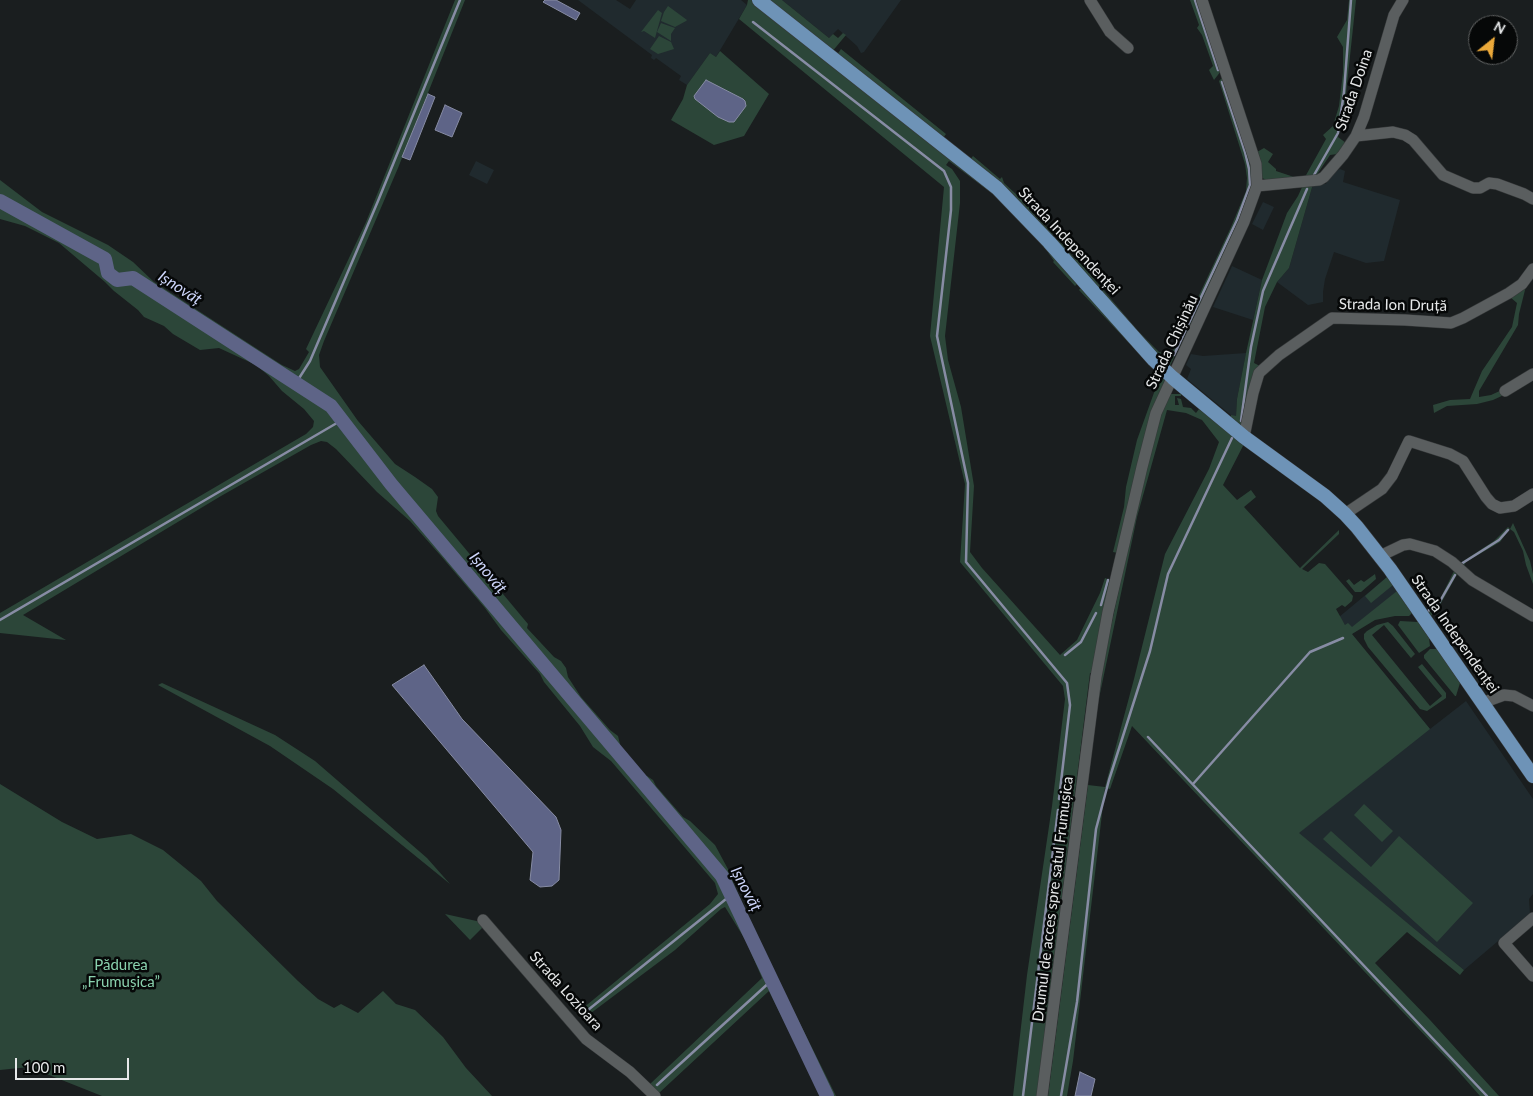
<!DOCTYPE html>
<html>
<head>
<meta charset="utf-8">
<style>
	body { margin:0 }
	#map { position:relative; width:1533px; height:1096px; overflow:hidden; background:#1a1e1f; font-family:Lato,sans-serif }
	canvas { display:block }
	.north { position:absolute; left:1468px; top:15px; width:50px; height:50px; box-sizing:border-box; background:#060808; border:1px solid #606262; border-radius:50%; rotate:29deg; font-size:14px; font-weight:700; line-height:20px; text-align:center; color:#e6e8e9 }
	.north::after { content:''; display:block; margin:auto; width:18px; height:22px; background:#eba93a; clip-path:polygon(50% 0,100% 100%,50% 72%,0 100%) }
	.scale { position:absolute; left:15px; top:1058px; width:114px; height:22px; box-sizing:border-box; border:2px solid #e6e8e9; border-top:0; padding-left:6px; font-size:15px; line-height:18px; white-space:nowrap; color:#e6e8e9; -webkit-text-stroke:4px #060808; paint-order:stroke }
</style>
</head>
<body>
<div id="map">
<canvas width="1533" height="1096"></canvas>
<div class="north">N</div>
<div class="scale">100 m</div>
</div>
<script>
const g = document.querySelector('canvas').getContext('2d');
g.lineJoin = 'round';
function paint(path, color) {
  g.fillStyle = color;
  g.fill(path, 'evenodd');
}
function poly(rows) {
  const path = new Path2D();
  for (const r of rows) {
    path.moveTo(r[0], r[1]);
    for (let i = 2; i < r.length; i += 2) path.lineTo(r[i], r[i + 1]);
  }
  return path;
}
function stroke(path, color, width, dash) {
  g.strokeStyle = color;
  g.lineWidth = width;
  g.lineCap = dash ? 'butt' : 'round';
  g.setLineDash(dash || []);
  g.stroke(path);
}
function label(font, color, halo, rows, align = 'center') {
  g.font = font + ' Lato,sans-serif';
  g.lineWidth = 5;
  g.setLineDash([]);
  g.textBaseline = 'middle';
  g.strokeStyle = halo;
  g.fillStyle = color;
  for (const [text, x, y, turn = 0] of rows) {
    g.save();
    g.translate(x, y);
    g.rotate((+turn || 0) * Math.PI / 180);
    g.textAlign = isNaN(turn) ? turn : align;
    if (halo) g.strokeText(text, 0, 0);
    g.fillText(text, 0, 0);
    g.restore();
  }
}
paint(poly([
	[578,0,616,0,630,9,636,0,741,0,747,5,716,57,710,53,687,85,679,80,681,76,656,58,654,60,651,58,652,55],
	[782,0,901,0,864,52,861,53,857,46,838,29,829,38],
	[476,161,494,170,487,184,469,175],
	[1340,169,1345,171,1343,182,1400,200,1384,261,1366,263,1334,252,1325,279,1323,292,1323,302,1308,305,1277,282,1289,268,1313,184,1326,184,1329,175],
	[1263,202,1274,207,1263,230,1252,224],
	[1232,266,1262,280,1253,320,1213,307],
	[1246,353,1237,399,1236,416,1232,416,1187,379,1191,369,1186,365,1191,354,1203,356],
	[1387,577,1400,595,1352,634,1339,617],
	[1394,685,1430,729,1466,701,1533,799,1533,894,1529,899,1530,914,1464,970,1298,833,1404,749]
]), '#202a2e');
paint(poly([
	[455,0,465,0,398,168,324,341,319,355,320,367,358,421,395,464,415,477,432,489,438,497,436,511,438,516,528,624,527,628,554,657,561,661,566,668,568,677,581,697,610,730,618,736,621,748,642,775,647,776,653,780,656,786,683,817,690,821,715,845,729,871,730,875,759,941,836,1096,821,1096,769,991,659,1093,650,1084,762,978,746,941,725,907,721,909,675,950,583,1019,577,1013,710,904,718,894,715,883,611,761,593,747,580,726,544,682,540,674,501,630,485,608,441,556,410,521,377,492,336,449,327,442,321,441,311,445,221,496,23,615,66,640,0,633,0,613,306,434,313,427,314,421,304,409,282,391,269,376,256,365,219,348,200,350,173,334,164,326,144,317,138,310,114,291,105,282,59,243,25,226,0,219,0,180,42,212,108,245,133,262,154,282,282,365,295,371,299,369,309,352,306,349,366,222],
	[748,0,752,0,997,193,1080,281,1075,286,1053,262,1054,261,1047,251,1012,211,994,195,949,161,946,165,952,169,960,181,960,203,945,336,948,360,961,407,974,486,970,552,982,568,1060,655,1077,640,1100,593,1105,578,1110,580,1093,673,1090,673,1037,1096,1013,1096,1027,975,1052,806,1065,699,1063,686,960,562,965,484,930,336,944,187,739,19,747,5],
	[766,0,782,0,829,38,833,34,838,38,843,33,846,35,831,53],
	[1190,0,1198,0,1221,71,1214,80,1209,70,1213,66,1202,35,1197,28,1199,25],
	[1349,0,1356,0,1345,103,1338,137,1346,143,1337,154,1330,155,1316,176,1269,181,1262,178,1257,152,1264,148,1273,154,1268,162,1276,169,1276,171,1297,178,1305,177,1326,139,1323,135,1333,126,1339,106,1343,72,1343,47,1337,37,1347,20],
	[668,6,687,20,686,21,675,27,661,21,664,12],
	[658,10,662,13,655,38,644,31,641,32],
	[661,23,675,28,671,34,671,41,657,32],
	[659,36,671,42,674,49,658,54,650,49],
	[841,49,946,134,941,141,836,56],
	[720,51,769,94,744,136,714,145,671,120,683,99,687,85,710,53,716,57],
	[1223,77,1251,160,1252,190,1241,218,1169,368,1054,243,1058,239,1074,258,1077,259,1139,332,1159,352,1171,355,1231,227,1246,191,1247,178,1245,164,1219,81],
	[973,156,1000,179,1002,177,1004,183,1031,208,1030,210,1053,234,1050,238,968,162],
	[1313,184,1289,268,1277,282,1265,307,1254,363,1260,366,1271,355,1272,356,1260,369,1244,428,1231,418,1231,415,1236,416,1237,399,1246,353,1262,280,1287,213,1298,196,1303,185],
	[1083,285,1166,377,1118,553,1113,552,1124,507,1126,487,1137,440,1160,376,1079,290],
	[1526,286,1519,314,1518,325,1479,391,1479,397,1491,395,1504,389,1506,394,1493,400,1477,404,1447,406,1434,413,1433,405,1450,400,1470,399,1482,371,1512,327,1517,303,1510,297],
	[1171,394,1181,394,1181,396,1175,396,1175,405,1179,405,1177,398,1181,399,1183,407,1191,408,1196,413,1199,409,1244,444,1223,485,1237,500,1251,490,1256,497,1244,507,1300,568,1339,530,1339,534,1302,569,1308,572,1319,563,1325,564,1353,596,1352,601,1345,607,1342,605,1336,609,1345,625,1348,623,1352,627,1397,591,1412,613,1409,616,1395,616,1375,620,1352,634,1430,729,1299,833,1464,970,1460,975,1407,932,1375,963,1430,1020,1499,1096,1480,1096,1452,1064,1132,726,1110,789,1105,788,1073,1061,1067,1096,1048,1096,1088,785,1105,787,1134,679,1165,554,1209,469,1219,442,1202,420,1186,413,1167,410,1137,517,1098,703,1102,668,1144,473,1162,408],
	[1513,523,1530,561,1533,574,1533,584,1526,565,1523,551,1514,532,1510,529,1500,542,1466,562,1462,569,1457,565,1494,541,1508,527,1510,529],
	[1455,569,1459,571,1440,605,1431,616,1427,610,1439,601],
	[1375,574,1376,579,1361,592,1355,592,1346,581,1349,579,1354,585,1361,580,1364,582],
	[1387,577,1393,585,1371,603,1365,596],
	[1400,621,1418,622,1429,638,1430,646,1419,653,1398,625],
	[1388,622,1393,626,1415,654,1411,658,1384,625,1372,635,1430,706,1442,696,1418,667,1422,664,1446,693,1446,698,1427,711,1420,709,1368,647,1364,639,1364,634,1367,631,1377,625],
	[1430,649,1437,649,1440,653,1460,683,1456,696,1455,696,1424,658,1424,655],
	[162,683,275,735,315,761,427,858,450,884,333,789,270,746,158,685],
	[0,784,62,822,97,839,131,834,163,850,201,881,217,901,298,981,318,999,334,1008,341,1004,358,1013,383,991,396,1004,415,1010,443,1037,466,1068,492,1096,102,1096,29,1067,0,1070],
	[1364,804,1393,831,1382,842,1354,815],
	[1331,831,1371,867,1399,836,1473,903,1437,942,1323,839],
	[445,914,481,922,484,926,470,940]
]), '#2c4639');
const water = poly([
	[545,0,556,0,580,13,576,20,543,2,545,0],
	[706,80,743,99,745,101,746,106,734,122,729,122,718,117,695,99,694,96,706,80],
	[428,94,435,97,410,160,402,157,428,94],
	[445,105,462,113,452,137,435,130,445,105],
	[424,665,462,719,556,817,561,830,559,880,552,886,540,887,530,880,533,852,392,685,424,665],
	[1080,1072,1095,1079,1091,1096,1075,1096,1080,1072]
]);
paint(water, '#5e6487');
stroke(water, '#878ca4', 1);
stroke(poly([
	[1195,0,1218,70],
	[753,22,944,171,951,187,951,210,937,336,968,483,966,562,1067,683,1070,705,1059,799],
	[1314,175,1338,133,1344,92,1351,0],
	[1174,355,1237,220,1250,185,1249,169,1245,152,1222,82],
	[296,383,310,361,378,201,460,0],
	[1241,421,1251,347,1263,291,1307,189],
	[1461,564,1499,540,1508,530],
	[1101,605,1108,580],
	[1428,611,1439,603,1455,575],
	[0,620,342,420],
	[1065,655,1081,642,1096,613],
	[1148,737,1487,1096],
	[1193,784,1310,652,1343,638],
	[583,1014,731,895],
	[657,1085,772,980],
	[1023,1096,1058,810],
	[1061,1096,1077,1002,1096,829,1109,780,1150,651,1168,574,1232,438]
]), '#878ca4', 2.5);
stroke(poly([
	[0,201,105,259,108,273,117,280,133,278,331,406,391,484,722,876,827,1096]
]), '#5e6487', 14);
const minor = poly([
	[1090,0,1110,32,1128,48],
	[1356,136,1393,132,1405,135,1413,140,1443,175,1473,188,1480,188,1489,183,1497,184,1524,194,1533,199],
	[1257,186,1319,180,1324,177,1343,155,1356,136,1364,117,1394,15,1403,0],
	[1505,391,1533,374],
	[1244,437,1253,393,1259,373,1279,355,1332,318,1405,320,1451,323,1463,318,1509,293,1522,284,1533,269],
	[1345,514,1382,489,1392,476,1409,441,1450,454,1463,461,1486,497,1492,504,1500,508,1514,506,1533,494],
	[1380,556,1403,545,1410,544,1435,551,1452,562,1472,580,1533,616],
	[1482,703,1504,695,1514,696,1533,706],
	[1533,918,1504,943,1533,976],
	[483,920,586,1039,630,1072,655,1096],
	[1042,1096,1096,677,1108,612,1142,467,1156,413,1244,222,1257,186,1256,164,1202,0]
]);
const major = poly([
	[759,0,997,188,1049,242,1154,360,1173,378,1244,437,1325,496,1345,514,1357,527,1390,569,1533,776]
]);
stroke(minor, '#36393a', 12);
stroke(major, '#36393a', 15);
stroke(minor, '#5a5e5f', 11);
stroke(major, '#6e93b7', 14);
label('15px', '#e6e8e9', '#060808', [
	["Strada Doina",1354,90,-71],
	["Strada Independenței",1069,241,47],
	["Strada Ion Druță",1393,305,1],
	["Strada Chișinău",1172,342,-65],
	["Strada Independenței",1455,634,55],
	["Drumul de acces spre satul Frumușica",1053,899,-83],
	["Strada Lozioara",566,991,48]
]);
label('15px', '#8ad1ae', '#060808', [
	["Pădurea",121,965],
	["„Frumușica”",121,982]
]);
label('italic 16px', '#ced6fb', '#060808', [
	["Ișnovăț",180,288,33],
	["Ișnovăț",488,573,50],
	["Ișnovăț",746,889,62]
]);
</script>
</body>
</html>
